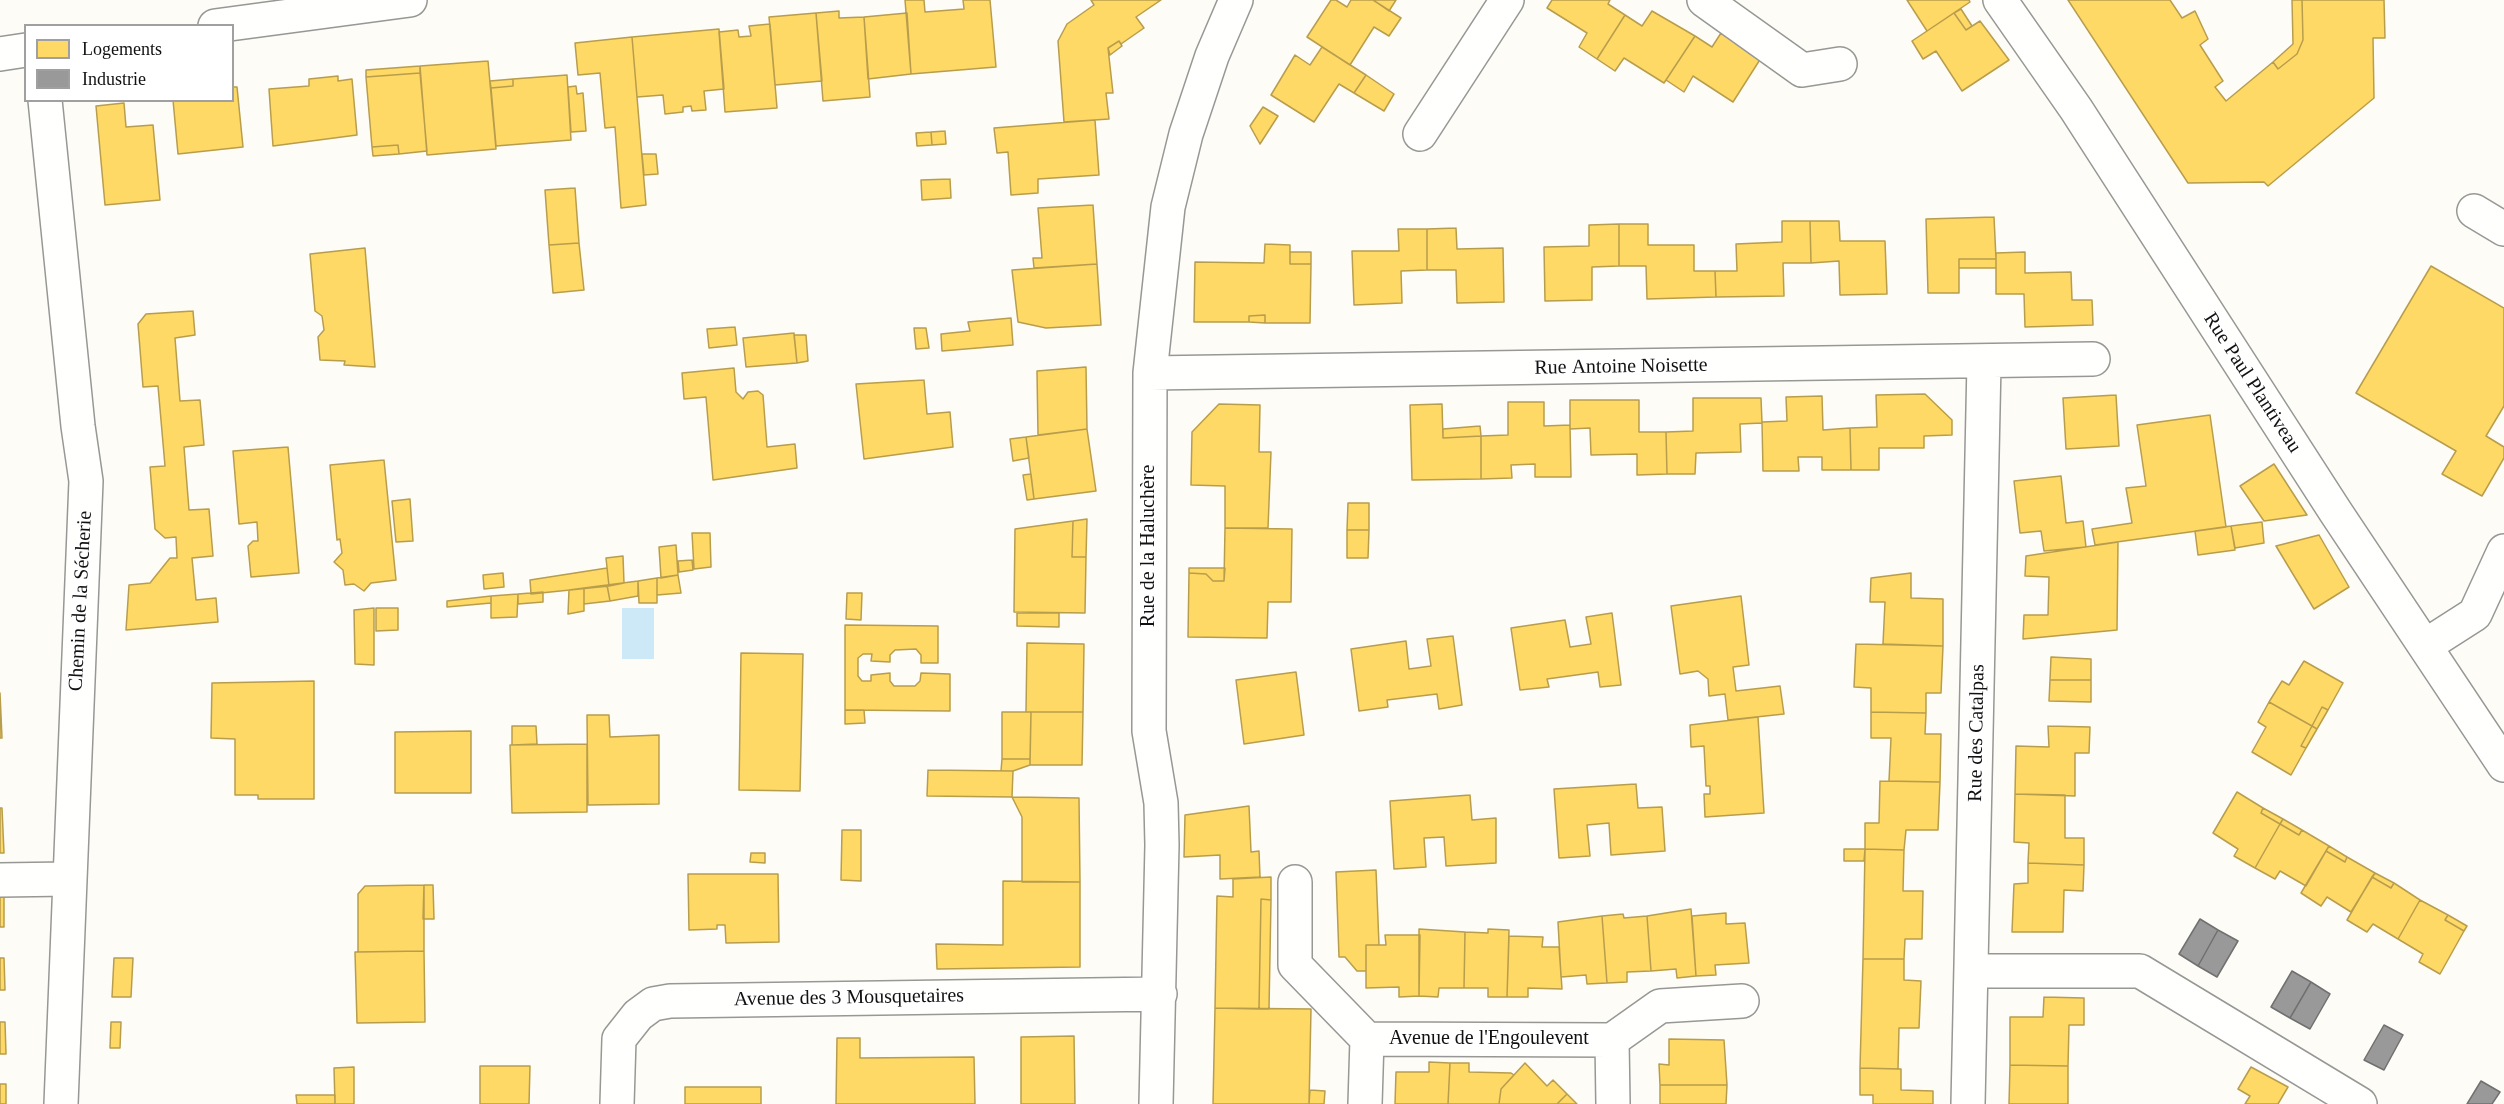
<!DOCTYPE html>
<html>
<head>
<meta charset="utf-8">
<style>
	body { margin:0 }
	#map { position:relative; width:2504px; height:1104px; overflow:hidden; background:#fdfcf7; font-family:"Times New Roman",serif }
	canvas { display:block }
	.legend { position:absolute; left:24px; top:24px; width:210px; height:78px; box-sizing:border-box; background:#fff; border:2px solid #a0a0a0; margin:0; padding:8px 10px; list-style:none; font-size:18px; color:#111 }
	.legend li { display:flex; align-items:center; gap:12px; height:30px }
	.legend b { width:30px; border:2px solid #a0a0a0 }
</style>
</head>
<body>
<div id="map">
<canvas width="2504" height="1104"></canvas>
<ul class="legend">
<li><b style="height:16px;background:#ffd966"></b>Logements</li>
<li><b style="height:16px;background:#999"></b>Industrie</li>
</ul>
</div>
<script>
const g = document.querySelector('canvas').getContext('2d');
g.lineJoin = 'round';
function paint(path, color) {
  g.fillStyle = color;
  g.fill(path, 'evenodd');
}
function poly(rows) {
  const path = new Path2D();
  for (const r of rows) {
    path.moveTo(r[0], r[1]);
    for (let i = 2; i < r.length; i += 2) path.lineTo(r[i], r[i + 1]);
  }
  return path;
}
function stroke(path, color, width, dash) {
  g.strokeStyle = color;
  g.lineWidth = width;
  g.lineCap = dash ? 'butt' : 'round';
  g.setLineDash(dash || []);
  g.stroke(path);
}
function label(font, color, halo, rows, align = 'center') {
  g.font = font + ' "Times New Roman",serif';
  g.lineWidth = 6;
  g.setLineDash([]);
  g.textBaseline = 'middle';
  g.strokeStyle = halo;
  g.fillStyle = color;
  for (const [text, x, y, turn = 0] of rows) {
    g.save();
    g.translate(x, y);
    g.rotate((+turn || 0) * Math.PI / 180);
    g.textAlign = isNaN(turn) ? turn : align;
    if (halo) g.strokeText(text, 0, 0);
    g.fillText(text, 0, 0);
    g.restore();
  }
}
paint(poly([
	[622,608,654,608,654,659,622,659]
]), '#cde8f7');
const homes = poly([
	[905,0,924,0,925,12,964,9,963,0,990,0,996,67,911,74,905,0],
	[1091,0,1161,0,1136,17,1144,28,1121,44,1119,41,1108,48,1113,93,1106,93,1109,119,1064,122,1058,41,1067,24,1094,5,1091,0],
	[1331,0,1336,0,1347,7,1351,0,1373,0,1401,18,1389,36,1374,27,1350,65,1307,37,1331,0],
	[1373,0,1396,0,1389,11,1373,0],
	[1552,0,1610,0,1608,4,1625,15,1597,59,1579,47,1587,33,1547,8,1552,0],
	[1907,0,1969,0,1970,2,1927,31,1907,0],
	[2068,0,2170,0,2182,18,2195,11,2208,39,2200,45,2223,81,2215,87,2226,101,2273,62,2278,69,2297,54,2303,40,2302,0,2384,0,2385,38,2373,38,2374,98,2268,186,2264,182,2188,183,2068,0],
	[2292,0,2302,0,2303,40,2297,54,2278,69,2273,62,2293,44,2292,0],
	[1961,9,1972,26,1966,30,1954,13,1961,9],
	[839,11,839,18,864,17,870,97,823,101,816,13,839,11],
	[1652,11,1695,36,1664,83,1624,58,1615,71,1597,59,1625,15,1642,26,1652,11],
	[816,13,822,81,775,85,769,17,816,13],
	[907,13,911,74,868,79,864,17,907,13],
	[1954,13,1966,30,1980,21,2009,60,1962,91,1936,51,1923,59,1912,41,1954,13],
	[770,24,777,108,725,112,719,32,738,30,739,37,751,36,749,26,770,24],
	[719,29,724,89,704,91,706,110,692,111,691,106,683,107,683,112,665,114,663,95,637,97,632,37,719,29],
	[1721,33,1761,58,1733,102,1693,76,1684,92,1666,80,1695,36,1712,47,1721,33],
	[632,37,646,205,621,208,615,127,605,128,600,73,578,75,575,43,632,37],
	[1119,41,1122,46,1110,55,1108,48,1119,41],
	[1322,47,1366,75,1354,93,1339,84,1314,122,1271,95,1295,55,1310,65,1322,47],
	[488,61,496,149,427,155,420,66,488,61],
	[420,66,420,73,366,77,366,70,420,66],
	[420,73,427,151,399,154,398,145,372,147,366,77,420,73],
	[567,75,571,140,496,146,491,88,513,86,513,79,567,75],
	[1366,75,1394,94,1384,111,1354,93,1366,75],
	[338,76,338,81,352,79,357,135,273,146,269,89,309,86,309,79,338,76],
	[513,79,513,86,491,88,490,81,513,79],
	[576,86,577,94,583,93,586,131,571,132,568,87,576,86],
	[232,87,237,87,243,147,178,154,173,100,232,100,232,87],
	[124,103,126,127,153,125,160,200,105,205,96,106,124,103],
	[1263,107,1278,116,1260,144,1250,126,1263,107],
	[1095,120,1099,175,1038,179,1038,193,1011,195,1008,152,997,153,994,128,1095,120],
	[945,131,946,144,932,145,931,132,945,131],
	[931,132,932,145,917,146,916,133,931,132],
	[398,145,399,154,373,156,372,147,398,145],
	[642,154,656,154,658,174,644,175,642,154],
	[950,179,951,198,922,200,921,180,950,179],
	[575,188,579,243,549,245,545,190,575,188],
	[1093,205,1097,264,1034,268,1033,258,1042,258,1038,208,1093,205],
	[1994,217,1996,259,1959,259,1959,293,1928,293,1926,219,1994,217],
	[1782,221,1810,221,1811,263,1783,263,1784,296,1716,297,1715,271,1737,271,1736,244,1782,242,1782,221],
	[1810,221,1839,221,1840,241,1885,241,1887,294,1840,295,1839,261,1811,263,1810,221],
	[1619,224,1619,266,1592,267,1592,300,1545,301,1544,247,1589,246,1589,225,1619,224],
	[1619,224,1648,224,1648,245,1694,245,1694,271,1715,271,1716,297,1647,299,1646,266,1619,266,1619,224],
	[1456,228,1457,249,1503,248,1504,302,1457,303,1456,270,1427,270,1427,229,1456,228],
	[1398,229,1427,229,1427,270,1401,271,1402,303,1354,305,1352,251,1399,251,1398,229],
	[579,243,584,290,553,293,549,245,579,243],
	[1265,244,1290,245,1290,264,1311,264,1310,323,1265,323,1265,315,1249,316,1249,322,1194,322,1195,262,1264,263,1265,244],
	[365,248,375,367,344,365,345,361,320,360,318,337,324,330,322,316,315,311,310,254,365,248],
	[1290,252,1311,252,1311,264,1290,264,1290,252],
	[2025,252,2025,273,2071,272,2072,300,2092,300,2093,325,2025,327,2024,294,1996,294,1996,253,2025,252],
	[1959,259,1996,259,1996,268,1959,268,1959,259],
	[1097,264,1101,325,1046,328,1018,322,1012,270,1097,264],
	[2431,266,2504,308,2504,406,2486,436,2504,447,2504,458,2482,496,2442,474,2456,451,2356,393,2431,266],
	[193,311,195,335,175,338,180,401,200,400,204,445,184,447,189,510,209,509,213,556,192,558,196,600,216,598,218,622,126,630,129,585,150,583,170,558,177,558,176,537,165,538,155,529,150,467,165,466,158,386,143,387,138,324,146,314,193,311],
	[1265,315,1265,323,1249,322,1249,316,1265,315],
	[1011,318,1013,345,942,351,941,334,970,331,968,322,1011,318],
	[735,327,737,345,709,348,707,329,735,327],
	[914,328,926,328,929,348,916,349,914,328],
	[794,333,797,363,746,367,743,338,794,333],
	[794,335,806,335,808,361,797,363,794,335],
	[1086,367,1087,429,1038,435,1037,371,1086,367],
	[734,368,736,392,743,399,748,392,758,391,763,395,767,447,795,444,797,468,713,480,706,397,684,399,682,373,734,368],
	[924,380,927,414,950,412,953,447,864,459,856,384,924,380],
	[1925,394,1952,420,1952,435,1924,436,1924,448,1879,448,1879,470,1851,470,1850,428,1877,427,1876,395,1925,394],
	[2116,395,2119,446,2066,449,2063,398,2116,395],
	[1822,396,1823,430,1850,428,1851,470,1822,470,1822,457,1798,457,1799,471,1763,471,1762,422,1787,421,1786,397,1822,396],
	[1693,398,1761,398,1762,423,1740,424,1741,452,1696,453,1695,474,1667,474,1666,432,1693,431,1693,398],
	[1570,400,1639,400,1639,432,1666,432,1667,474,1637,475,1637,454,1591,455,1590,428,1570,429,1570,400],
	[1508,402,1544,402,1544,426,1570,425,1571,477,1535,477,1535,464,1511,465,1512,478,1481,479,1481,436,1508,435,1508,402],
	[1219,404,1260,405,1259,452,1271,452,1268,528,1225,528,1225,486,1191,485,1192,432,1219,404],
	[1442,404,1443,438,1481,436,1481,479,1412,480,1410,405,1442,404],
	[2210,415,2226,527,2095,545,2092,529,2132,523,2126,488,2146,486,2137,425,2210,415],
	[1480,426,1481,436,1443,438,1443,429,1480,426],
	[1087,429,1096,491,1034,499,1026,437,1087,429],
	[1026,437,1029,458,1013,461,1010,439,1026,437],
	[288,447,299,573,251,577,248,546,253,541,258,541,257,522,239,524,233,451,288,447],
	[384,460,396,580,371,583,364,591,354,584,345,585,343,570,334,562,342,553,340,539,337,540,330,465,384,460],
	[2274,464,2307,515,2264,521,2240,486,2274,464],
	[1031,474,1034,499,1027,500,1023,475,1031,474],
	[2061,476,2066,523,2083,521,2086,547,2044,551,2041,531,2020,533,2014,481,2061,476],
	[410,499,413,541,396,542,392,501,410,499],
	[1348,503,1369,503,1369,530,1347,530,1348,503],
	[1087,519,1086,557,1072,557,1073,521,1087,519],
	[1073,521,1072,557,1086,557,1085,613,1014,612,1015,529,1073,521],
	[2262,522,2264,543,2235,548,2231,526,2262,522],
	[2231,526,2235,550,2198,555,2195,531,2231,526],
	[1225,528,1292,529,1291,602,1268,602,1267,638,1188,637,1189,573,1206,574,1213,581,1224,581,1225,528],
	[1347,530,1369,530,1368,558,1347,558,1347,530],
	[692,533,710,533,711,567,694,569,692,533],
	[2319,535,2349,587,2314,609,2276,546,2319,535],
	[2118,542,2117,630,2023,639,2024,615,2048,615,2049,577,2025,576,2026,556,2118,542],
	[676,545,678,575,661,578,659,547,676,545],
	[623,556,624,583,609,586,606,558,623,556],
	[692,560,693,570,679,572,678,561,692,560],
	[607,568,609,586,531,594,530,580,607,568],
	[1189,568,1225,568,1224,581,1213,581,1206,574,1189,573,1189,568],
	[503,573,504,587,484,589,483,575,503,573],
	[1911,573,1911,598,1943,599,1943,646,1883,644,1885,602,1870,602,1871,578,1911,573],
	[678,575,681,593,657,595,657,578,678,575],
	[657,578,657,603,639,603,638,581,657,578],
	[638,581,638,596,610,601,607,585,638,581],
	[607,585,610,601,584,604,584,588,607,585],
	[584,588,584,611,568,614,569,590,584,588],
	[543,592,543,602,518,604,518,594,543,592],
	[847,593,862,593,861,620,846,619,847,593],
	[518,594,517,617,491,618,491,596,518,594],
	[491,596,491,603,447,607,447,601,491,596],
	[1741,596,1749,665,1733,667,1736,691,1780,686,1784,714,1728,720,1725,694,1709,696,1708,679,1698,671,1680,674,1671,606,1741,596],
	[374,608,374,665,355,664,354,610,374,608],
	[376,608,398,608,398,630,376,631,376,608],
	[1017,613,1059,613,1059,627,1017,626,1017,613],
	[1612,613,1621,685,1600,687,1598,672,1547,679,1549,687,1520,690,1511,628,1565,620,1570,647,1591,644,1586,617,1612,613],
	[845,625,938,626,938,663,921,663,921,655,916,649,895,650,890,655,890,662,871,661,872,654,863,654,858,658,858,676,862,681,871,681,871,675,890,673,890,681,894,686,915,686,920,681,921,673,950,674,950,711,845,710,845,625],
	[1453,636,1462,705,1439,709,1437,694,1387,700,1388,707,1359,711,1351,649,1406,641,1409,669,1431,666,1427,639,1453,636],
	[1027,643,1084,644,1083,712,1026,712,1027,643],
	[1856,644,1943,646,1941,693,1926,693,1926,713,1871,712,1871,688,1854,687,1856,644],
	[741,653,803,654,800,791,739,790,741,653],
	[2051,657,2091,659,2091,680,2050,680,2051,657],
	[2304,661,2343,683,2328,710,2322,707,2312,726,2269,702,2282,681,2289,685,2304,661],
	[1296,672,1304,735,1244,744,1236,680,1296,672],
	[2050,680,2091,680,2091,702,2049,701,2050,680],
	[314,681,314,799,258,799,258,795,235,795,235,739,211,738,212,683,314,681],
	[0,693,2,738,0,738,0,693],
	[2269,702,2312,726,2301,746,2306,748,2291,775,2252,752,2266,727,2258,722,2269,702],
	[2322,707,2328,710,2317,729,2312,726,2322,707],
	[845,710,864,710,865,723,845,724,845,710],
	[1002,712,1031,712,1030,759,1002,759,1002,712],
	[1031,712,1083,712,1082,765,1030,765,1031,712],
	[1871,712,1926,713,1925,734,1941,734,1940,782,1889,781,1891,738,1871,738,1871,712],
	[587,715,609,715,610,737,659,735,659,804,588,805,587,715],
	[1758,717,1764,813,1705,817,1704,794,1710,794,1710,786,1706,786,1704,746,1691,747,1690,725,1758,717],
	[512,726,536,726,537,744,512,745,512,726],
	[2048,726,2090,727,2089,753,2075,753,2075,796,2015,794,2016,746,2049,747,2048,726],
	[2312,726,2317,729,2306,748,2301,746,2312,726],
	[471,731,471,793,395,793,395,732,471,731],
	[587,744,587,812,512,813,510,745,587,744],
	[1002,759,1030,759,1030,765,1013,771,1001,771,1002,759],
	[928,770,1013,771,1012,797,927,796,928,770],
	[1880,781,1940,782,1938,830,1906,830,1904,850,1865,849,1865,823,1879,823,1880,781],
	[1636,784,1638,808,1662,807,1665,851,1611,855,1609,823,1587,825,1590,856,1559,858,1554,789,1636,784],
	[2237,792,2263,808,2261,813,2280,824,2255,868,2234,856,2238,849,2213,833,2237,792],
	[2015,794,2065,795,2065,838,2084,838,2084,865,2028,863,2029,843,2014,842,2015,794],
	[1470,795,1472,820,1496,818,1496,863,1446,866,1444,837,1424,838,1426,867,1394,869,1390,801,1470,795],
	[1012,797,1079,798,1080,882,1022,882,1022,817,1012,797],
	[1249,806,1251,852,1259,851,1260,877,1220,879,1220,855,1184,857,1185,815,1249,806],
	[0,808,2,808,4,853,0,853,0,808],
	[2263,808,2283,819,2280,824,2261,813,2263,808],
	[2283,819,2302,830,2299,835,2280,824,2283,819],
	[2280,824,2299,835,2302,830,2329,846,2306,886,2280,871,2275,879,2255,868,2280,824],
	[842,830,861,830,861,881,841,880,842,830],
	[2329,846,2347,857,2345,862,2326,851,2329,846],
	[1844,849,1865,849,1864,861,1844,861,1844,849],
	[1865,849,1904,850,1903,891,1923,891,1922,939,1905,939,1904,959,1863,959,1865,849],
	[2326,851,2345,862,2347,857,2375,873,2351,912,2327,897,2321,906,2301,893,2326,851],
	[751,853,765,853,765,863,750,862,751,853],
	[2028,863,2084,865,2083,891,2064,890,2063,932,2012,932,2014,884,2028,883,2028,863],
	[1376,870,1379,945,1366,945,1366,971,1357,971,1345,957,1339,957,1336,872,1376,870],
	[2375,873,2394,883,2391,888,2372,877,2375,873],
	[688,874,778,874,779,942,726,943,725,925,717,925,717,929,689,930,688,874],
	[1271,877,1271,900,1261,899,1259,1009,1215,1008,1217,896,1233,897,1233,879,1271,877],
	[2372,877,2391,888,2394,883,2420,900,2398,939,2373,924,2367,932,2347,920,2372,877],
	[1003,881,1080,882,1080,967,937,969,936,944,1003,945,1003,881],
	[424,885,433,885,434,919,423,919,424,885],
	[424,885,424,951,358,952,358,894,365,886,424,885],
	[0,896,4,896,4,927,0,927,0,896],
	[1261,899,1271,900,1269,1009,1259,1009,1261,899],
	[2420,900,2448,915,2445,920,2464,931,2440,974,2419,962,2423,954,2398,939,2420,900],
	[1691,909,1696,976,1677,978,1676,969,1651,971,1647,916,1691,909],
	[1726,913,1726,924,1745,923,1749,963,1715,965,1716,975,1696,976,1692,916,1726,913],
	[1623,914,1624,918,1647,916,1651,971,1627,972,1627,982,1607,983,1602,916,1623,914],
	[2448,915,2467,926,2464,931,2445,920,2448,915],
	[1602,916,1607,983,1587,984,1586,975,1561,977,1558,922,1602,916],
	[1419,929,1465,932,1464,988,1439,988,1438,997,1419,996,1419,929],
	[1488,929,1509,930,1507,997,1488,997,1488,988,1464,988,1465,932,1488,933,1488,929],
	[1385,935,1420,935,1419,996,1399,997,1399,987,1366,988,1366,945,1386,945,1385,935],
	[1509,936,1543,937,1542,947,1559,947,1562,989,1528,988,1528,997,1507,997,1509,936],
	[424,951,425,1022,357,1023,355,952,424,951],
	[0,958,4,958,5,990,0,990,0,958],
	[114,958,133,958,131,997,112,997,114,958],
	[1863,959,1904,959,1904,980,1921,981,1919,1028,1899,1028,1898,1069,1860,1068,1863,959],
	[2044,997,2084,998,2084,1025,2069,1025,2068,1066,2010,1065,2010,1017,2043,1017,2044,997],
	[1215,1008,1311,1009,1309,1104,1213,1104,1215,1008],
	[0,1022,5,1022,6,1054,0,1054,0,1022],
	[111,1022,121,1022,120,1048,110,1048,111,1022],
	[1074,1036,1075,1104,1021,1104,1021,1037,1074,1036],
	[837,1038,860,1038,860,1058,974,1057,975,1104,836,1104,837,1038],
	[1669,1039,1724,1040,1727,1085,1660,1085,1659,1064,1669,1065,1669,1039],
	[1429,1062,1450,1063,1448,1104,1395,1104,1396,1072,1429,1072,1429,1062],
	[1450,1063,1469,1063,1469,1072,1511,1073,1514,1075,1501,1089,1499,1104,1448,1104,1450,1063],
	[1525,1063,1547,1086,1553,1080,1567,1094,1557,1104,1499,1104,1501,1089,1525,1063],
	[2010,1065,2068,1066,2068,1104,2009,1104,2010,1065],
	[480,1066,530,1066,529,1104,480,1104,480,1066],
	[354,1067,354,1104,335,1104,334,1068,354,1067],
	[2251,1067,2288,1087,2278,1104,2245,1104,2250,1096,2238,1089,2251,1067],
	[1860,1068,1901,1069,1901,1090,1933,1091,1933,1104,1873,1104,1873,1095,1860,1095,1860,1068],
	[0,1084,6,1084,6,1104,0,1104,0,1084],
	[1660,1085,1727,1085,1726,1104,1660,1104,1660,1085],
	[685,1087,761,1087,761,1104,685,1104,685,1087],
	[1310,1090,1325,1091,1324,1104,1309,1104,1310,1090],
	[1567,1094,1577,1104,1557,1104,1567,1094],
	[296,1095,335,1095,335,1104,297,1104,296,1095]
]);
paint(homes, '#ffd966');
stroke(homes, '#b89d4c', 1.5);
const industry = poly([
	[2200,919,2218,930,2198,966,2179,954,2200,919],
	[2218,930,2238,941,2217,977,2198,966,2218,930],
	[2292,971,2311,982,2290,1018,2271,1007,2292,971],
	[2311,982,2330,994,2310,1029,2290,1018,2311,982],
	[2384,1025,2403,1035,2384,1070,2364,1060,2384,1025],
	[2481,1081,2500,1092,2492,1104,2467,1104,2481,1081]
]);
paint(industry, '#999');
stroke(industry, '#707070', 1.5);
const street = poly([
	[1704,0,1802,70,1840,64],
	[2000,0,2076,109,2335,511,2504,765],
	[215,26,410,0],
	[0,54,26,50],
	[45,100,78,426,86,481,61,1104],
	[1420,134,1507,0],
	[2474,211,2504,229],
	[1150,373,2093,359],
	[2425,646,2475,614,2504,551],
	[0,880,68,879],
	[1295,882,1295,965,1367,1039],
	[1972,971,2140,971,2360,1104],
	[1612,1040,1660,1006,1742,1001],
	[617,1104,619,1039,638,1015,653,1004,670,1001,1160,994],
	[1156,1104,1162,845,1161,803,1149,731,1150,373,1168,207,1186,134,1212,56,1236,0],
	[1365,1104,1367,1039,1612,1040,1613,1104],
	[1968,1104,1984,363]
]);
stroke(street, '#979795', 36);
stroke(street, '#fffffe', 33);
label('20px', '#111', '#fff', [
	["Rue Antoine Noisette",1621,367,-1],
	["Rue Paul Plantiveau",2252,383,57],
	["Rue de la Haluchère",1149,546,-90],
	["Chemin de la Sécherie",81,601,-87],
	["Rue des Catalpas",1977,733,-89],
	["Avenue des 3 Mousquetaires",849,998,-1],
	["Avenue de l'Engoulevent",1489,1039]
]);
</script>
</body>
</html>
